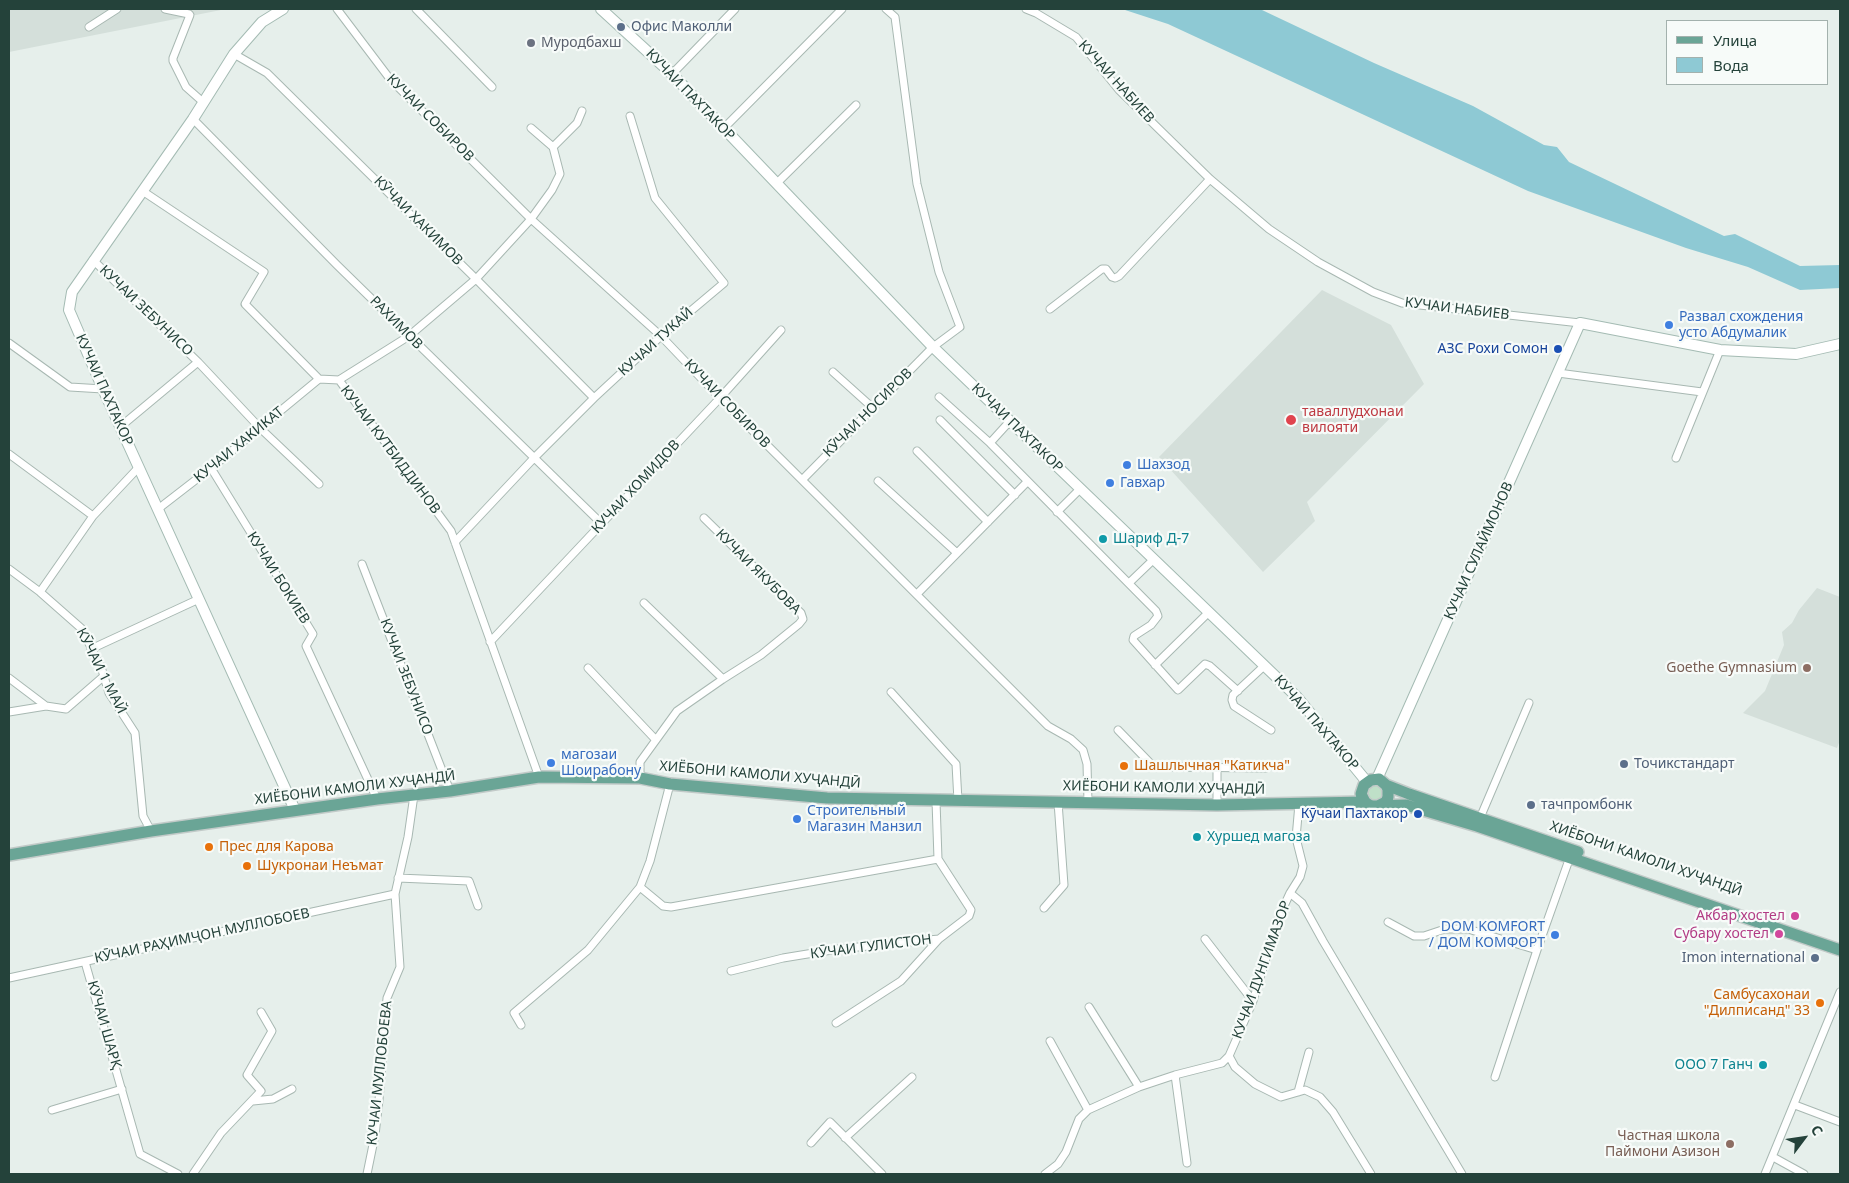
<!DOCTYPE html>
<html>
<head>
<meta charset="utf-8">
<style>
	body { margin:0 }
	#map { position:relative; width:1849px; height:1183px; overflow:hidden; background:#e6efeb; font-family:"Noto Sans",sans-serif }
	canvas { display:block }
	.frame { position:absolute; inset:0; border:10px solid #24423a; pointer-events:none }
	.legend { position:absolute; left:1666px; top:20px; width:162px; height:65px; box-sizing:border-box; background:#f7fbf9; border:1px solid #a3b1ad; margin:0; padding:6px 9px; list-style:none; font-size:15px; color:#24423a }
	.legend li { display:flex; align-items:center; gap:10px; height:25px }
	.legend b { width:25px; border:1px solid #a3b1ad }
	.north { position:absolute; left:1779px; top:1113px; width:50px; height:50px; -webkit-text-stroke:4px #f7fbf9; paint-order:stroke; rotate:59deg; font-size:14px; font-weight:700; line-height:20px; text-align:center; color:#24423a }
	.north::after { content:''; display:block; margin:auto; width:18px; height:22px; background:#24423a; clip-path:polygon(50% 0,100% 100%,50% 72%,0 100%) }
</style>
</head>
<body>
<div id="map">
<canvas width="1849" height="1183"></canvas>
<div class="frame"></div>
<ul class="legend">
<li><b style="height:6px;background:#6aa596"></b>Улица</li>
<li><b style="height:14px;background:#8ec9d4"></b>Вода</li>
</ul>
<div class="north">С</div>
</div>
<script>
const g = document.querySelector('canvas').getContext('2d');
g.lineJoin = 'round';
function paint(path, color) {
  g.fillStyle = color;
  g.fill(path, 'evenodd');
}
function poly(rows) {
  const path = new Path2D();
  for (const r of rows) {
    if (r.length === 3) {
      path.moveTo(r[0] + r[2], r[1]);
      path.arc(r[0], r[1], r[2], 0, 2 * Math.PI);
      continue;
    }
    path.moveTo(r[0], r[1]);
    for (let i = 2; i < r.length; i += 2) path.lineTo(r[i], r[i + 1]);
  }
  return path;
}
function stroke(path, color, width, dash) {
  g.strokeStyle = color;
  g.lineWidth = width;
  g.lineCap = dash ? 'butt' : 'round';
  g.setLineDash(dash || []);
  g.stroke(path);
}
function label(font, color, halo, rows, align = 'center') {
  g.font = font + ' "Noto Sans",sans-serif';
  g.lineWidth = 4.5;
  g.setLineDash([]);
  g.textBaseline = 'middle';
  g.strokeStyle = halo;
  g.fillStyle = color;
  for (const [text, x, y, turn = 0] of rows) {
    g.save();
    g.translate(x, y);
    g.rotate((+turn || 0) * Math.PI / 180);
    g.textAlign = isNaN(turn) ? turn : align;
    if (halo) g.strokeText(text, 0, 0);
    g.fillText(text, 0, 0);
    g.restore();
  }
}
paint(poly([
	[9,9,226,9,9,52],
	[1322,290,1391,325,1424,384,1307,502,1315,521,1263,572,1159,457],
	[1817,588,1840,597,1840,740,1837,748,1743,713,1765,691,1784,645,1782,632,1792,623,1799,610]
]), '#d4dfda');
paint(poly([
	[1375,792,8]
]), '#bfe0c8');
paint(poly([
	[1122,9,1258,9,1262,10,1374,63,1473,106,1544,145,1557,147,1569,162,1724,236,1735,234,1800,266,1840,265,1840,288,1800,290,1748,267,1686,248,1528,191,1168,24]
]), '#8ec9d4');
const street = poly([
	[165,9,189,14,190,15,173,58,173,61,186,87,204,103],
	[337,9,390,79,531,219,661,336,720,398,1048,726,1071,739,1083,750,1087,764,1088,802],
	[416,9,492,87],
	[1026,9,1036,13,1076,37,1119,90,1210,179,1269,229,1318,262,1373,292,1402,303,1580,323],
	[89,27,117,9],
	[234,54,267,73,476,279,594,398],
	[672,74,735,9],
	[193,119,337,265,602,524],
	[723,129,842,9],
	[553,147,577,123,582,111],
	[776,184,856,105],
	[144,192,264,272,245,304,319,379,339,380,451,531,539,777],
	[93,260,198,362,260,428,319,484],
	[1050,309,1102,269,1106,269,1112,277,1115,278,1119,276,1210,179],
	[9,343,70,387,103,389],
	[833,372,873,408],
	[1558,373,1702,392],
	[339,380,409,336,476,279,531,219,552,190,560,174,553,147,531,128],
	[939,397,990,443,1156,611,1158,616,1151,625,1134,636,1133,640,1178,690,1205,664,1210,666,1238,691],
	[940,420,1015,495],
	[120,427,198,362],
	[990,443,1010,421],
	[917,451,988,522],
	[9,454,93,516],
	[1676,458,1720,350],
	[211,468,313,634,306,646,377,799],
	[802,480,933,347,960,327,939,272,917,184,895,17,886,9],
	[878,481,957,553],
	[158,509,211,468,319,379],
	[1057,512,1080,489],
	[455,542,534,458,594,398,661,336,724,283,655,198,630,116],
	[362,564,450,791],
	[9,569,40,592,82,629,102,670,109,693,135,733,143,816,151,831],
	[1129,583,1154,559],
	[40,592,93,516,139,467],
	[917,594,1027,482],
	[644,603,723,679],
	[490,642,720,398,781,330],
	[91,649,199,599],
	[1155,665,1209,612],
	[1264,666,1233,695,1232,700,1234,706,1271,730],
	[588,668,655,739],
	[9,678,46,706],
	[891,692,956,764,958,801],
	[9,712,46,706,66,709,104,676],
	[1118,730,1151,764,1158,767,1266,768],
	[1217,767,1217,805],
	[640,778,640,762,677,711,723,679,761,655,799,624,803,619,801,613,704,518],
	[1480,818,1529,703],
	[398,878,469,881,478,906],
	[640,887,663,906,671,907,938,859,936,801],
	[1290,893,1302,903,1323,941,1462,1174],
	[1044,908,1064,885,1058,802],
	[1388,922,1414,936,1424,936,1445,929,1468,929,1537,950],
	[1205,939,1253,1001],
	[85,962,140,1154,178,1174],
	[731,971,783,958,838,949,939,939,969,916,971,910,938,859],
	[9,978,395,894],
	[1089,1007,1139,1087],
	[836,1023,901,981,939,939],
	[521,1025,514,1013,588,950,640,887,650,861,670,784],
	[1050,1041,1088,1110],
	[1229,1056,1235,1067,1255,1084,1281,1097,1305,1090,1320,1097,1333,1112,1371,1174],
	[1175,1075,1187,1163],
	[1495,1077,1537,950,1570,857],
	[1298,1092,1309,1052],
	[253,1101,273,1099,292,1089],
	[1795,1105,1840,1122],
	[52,1110,122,1089],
	[845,1138,912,1077],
	[811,1143,830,1122,882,1174],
	[1773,1157,1804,1174],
	[193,1174,221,1133,261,1091,247,1075,272,1031,261,1012],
	[367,1174,375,1135,379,1100,387,998,400,967,395,894,408,837,414,795],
	[1045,1174,1058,1164,1066,1152,1079,1119,1088,1110,1139,1087,1175,1075,1222,1063,1229,1056,1253,1001,1278,919,1290,893,1300,877,1303,866,1296,838,1299,804],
	[1765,1174,1840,992]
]);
const secondary = poly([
	[283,9,262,22,234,54,193,119,72,292,69,310,103,389,295,810],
	[601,9,672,74,933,347,1297,697,1367,782],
	[1377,779,1580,323,1720,350,1796,354,1840,344]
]);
const primary = poly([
	[1386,785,1409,794,1578,852],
	[1378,806,1386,802,1388,797,1388,789,1386,785,1379,779,1371,780,1364,785,1361,794,1365,802,1369,805,1373,806,1406,805,1477,826,1840,950],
	[9,855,151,831,377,799,450,791,539,777,640,778,670,784,827,798,1217,805,1365,802]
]);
stroke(street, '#a8b8b2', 9);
stroke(secondary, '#a4bbb3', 12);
stroke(primary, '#c2cac8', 14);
stroke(street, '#fff', 7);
stroke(secondary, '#fff', 10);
stroke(primary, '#6aa596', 11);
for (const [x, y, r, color] of [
	[621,27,5,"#5c6f8a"],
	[531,43,5,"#6b7280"],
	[1669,325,5,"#3f7fe0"],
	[1558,349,5,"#1a4fb4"],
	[1291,420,6,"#e0444e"],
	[1127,465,5,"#3f7fe0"],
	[1110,483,5,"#3f7fe0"],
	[1103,539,5,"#0f9aa8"],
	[1807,668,5,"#8d6e63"],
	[551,763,5,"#3f7fe0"],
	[1624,764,5,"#5c6f8a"],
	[1124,766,5,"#e8710a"],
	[1531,805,5,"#5c6f8a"],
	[1418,814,5,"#1a4fb4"],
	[797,819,5,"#3f7fe0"],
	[1197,837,5,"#0f9aa8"],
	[209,847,5,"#e8710a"],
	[247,866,5,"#e8710a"],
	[1795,916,5,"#d1479c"],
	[1779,934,5,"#d1479c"],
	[1555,935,5,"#3f7fe0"],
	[1815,958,5,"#5c6f8a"],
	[1820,1003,5,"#e8710a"],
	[1763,1065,5,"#0f9aa8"],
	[1730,1144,5,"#8d6e63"]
]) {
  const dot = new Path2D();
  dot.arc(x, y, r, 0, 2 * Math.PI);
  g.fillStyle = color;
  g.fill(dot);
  stroke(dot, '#f7fbf9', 2);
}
label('14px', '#4e5e75', '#f7fbf9', [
	["Офис Маколли",631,27],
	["Точикстандарт",1634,764],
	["тачпромбонк",1541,805],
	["Imon international",1805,958,"right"]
], 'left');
label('14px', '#5b616d', '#f7fbf9', [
	["Муродбахш",541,43]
], 'left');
label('14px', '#24423a', '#f7fbf9', [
	["КУЧАИ НАБИЕВ",1116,82,48],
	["КУЧАИ ПАХТАКОР",690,95,46],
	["КУЧАИ СОБИРОВ",430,118,45],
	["КӮЧАИ ХАКИМОВ",418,221,45],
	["КУЧАИ НАБИЕВ",1457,309,7],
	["КУЧАИ ЗЕБУНИСО",146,311,44],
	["РАХИМОВ",396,323,45],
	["КУЧАИ ТУКАЙ",656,342,-42],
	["КУЧАИ ПАХТАКОР",104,390,66],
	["КУЧАИ СОБИРОВ",727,404,46],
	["КӮЧАИ НОСИРОВ",868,413,-45],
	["КУЧАИ ПАХТАКОР",1017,428,44],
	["КУЧАИ ХАКИКАТ",239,445,-39],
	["КУЧАИ КУТБИДДИНОВ",390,450,53],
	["КУЧАИ ХОМИДОВ",636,487,-47],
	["КУЧАИ СУЛАЙМОНОВ",1479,551,-66],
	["КУЧАИ ЯКУБОВА",758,572,45],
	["КУЧАИ БОКИЕВ",278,578,58],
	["КӮЧАИ 1 МАЙ",101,671,63],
	["КУЧАИ ЗЕБУНИСО",406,677,69],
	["КУЧАИ ПАХТАКОР",1316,723,49],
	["ХИЁБОНИ КАМОЛИ ХУҶАНДӢ",760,775,5],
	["ХИЁБОНИ КАМОЛИ ХУҶАНДӢ",355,788,-7],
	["ХИЁБОНИ КАМОЛИ ХУҶАНДӢ",1164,788,1],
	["ХИЁБОНИ КАМОЛИ ХУҶАНДӢ",1646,859,19],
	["КӮЧАИ РАҲИМҶОН МУЛЛОБОЕВ",202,936,-12],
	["КӮЧАИ ГУЛИСТОН",871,947,-7],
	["КУЧАИ ДУНГИМАЗОР",1262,970,-70],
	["КӮЧАИ ШАРҚ",104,1025,74],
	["КУЧАИ МУЛЛОБОЕВА",380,1073,-84]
]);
label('14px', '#366cbe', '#f7fbf9', [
	["Развал схождения",1679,317],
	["усто Абдумалик",1679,333],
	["Шахзод",1137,465],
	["Гавхар",1120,483],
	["магозаи",561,755],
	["Шоирабону",561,771],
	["Строительный",807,811],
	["Магазин Манзил",807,827],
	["DOM KOMFORT",1545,927,"right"],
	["/ ДОМ КОМФОРТ",1545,943,"right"]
], 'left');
label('14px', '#164399', '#f7fbf9', [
	["АЗС Рохи Сомон",1548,349],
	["Кӯчаи Пахтакор",1408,814]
], 'right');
label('14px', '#be3a42', '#f7fbf9', [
	["таваллудхонаи",1302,412],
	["вилояти",1302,428]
], 'left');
label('14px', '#0d838f', '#f7fbf9', [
	["Шариф Д-7",1113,539],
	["Хуршед магоза",1207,837],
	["ООО 7 Ганч",1753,1065,"right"]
], 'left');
label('14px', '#785e54', '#f7fbf9', [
	["Goethe Gymnasium",1797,668],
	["Частная школа",1720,1136],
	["Паймони Азизон",1720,1152]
], 'right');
label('14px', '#c56008', '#f7fbf9', [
	["Шашлычная \"Катикча\"",1134,766],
	["Прес для Карова",219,847],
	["Шукронаи Неъмат",257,866],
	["Самбусахонаи",1810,995,"right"],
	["\"Дилписанд\" 33",1810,1011,"right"]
], 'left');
label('14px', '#b23c85', '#f7fbf9', [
	["Акбар хостел",1785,916],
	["Субару хостел",1769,934]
], 'right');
</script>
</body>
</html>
